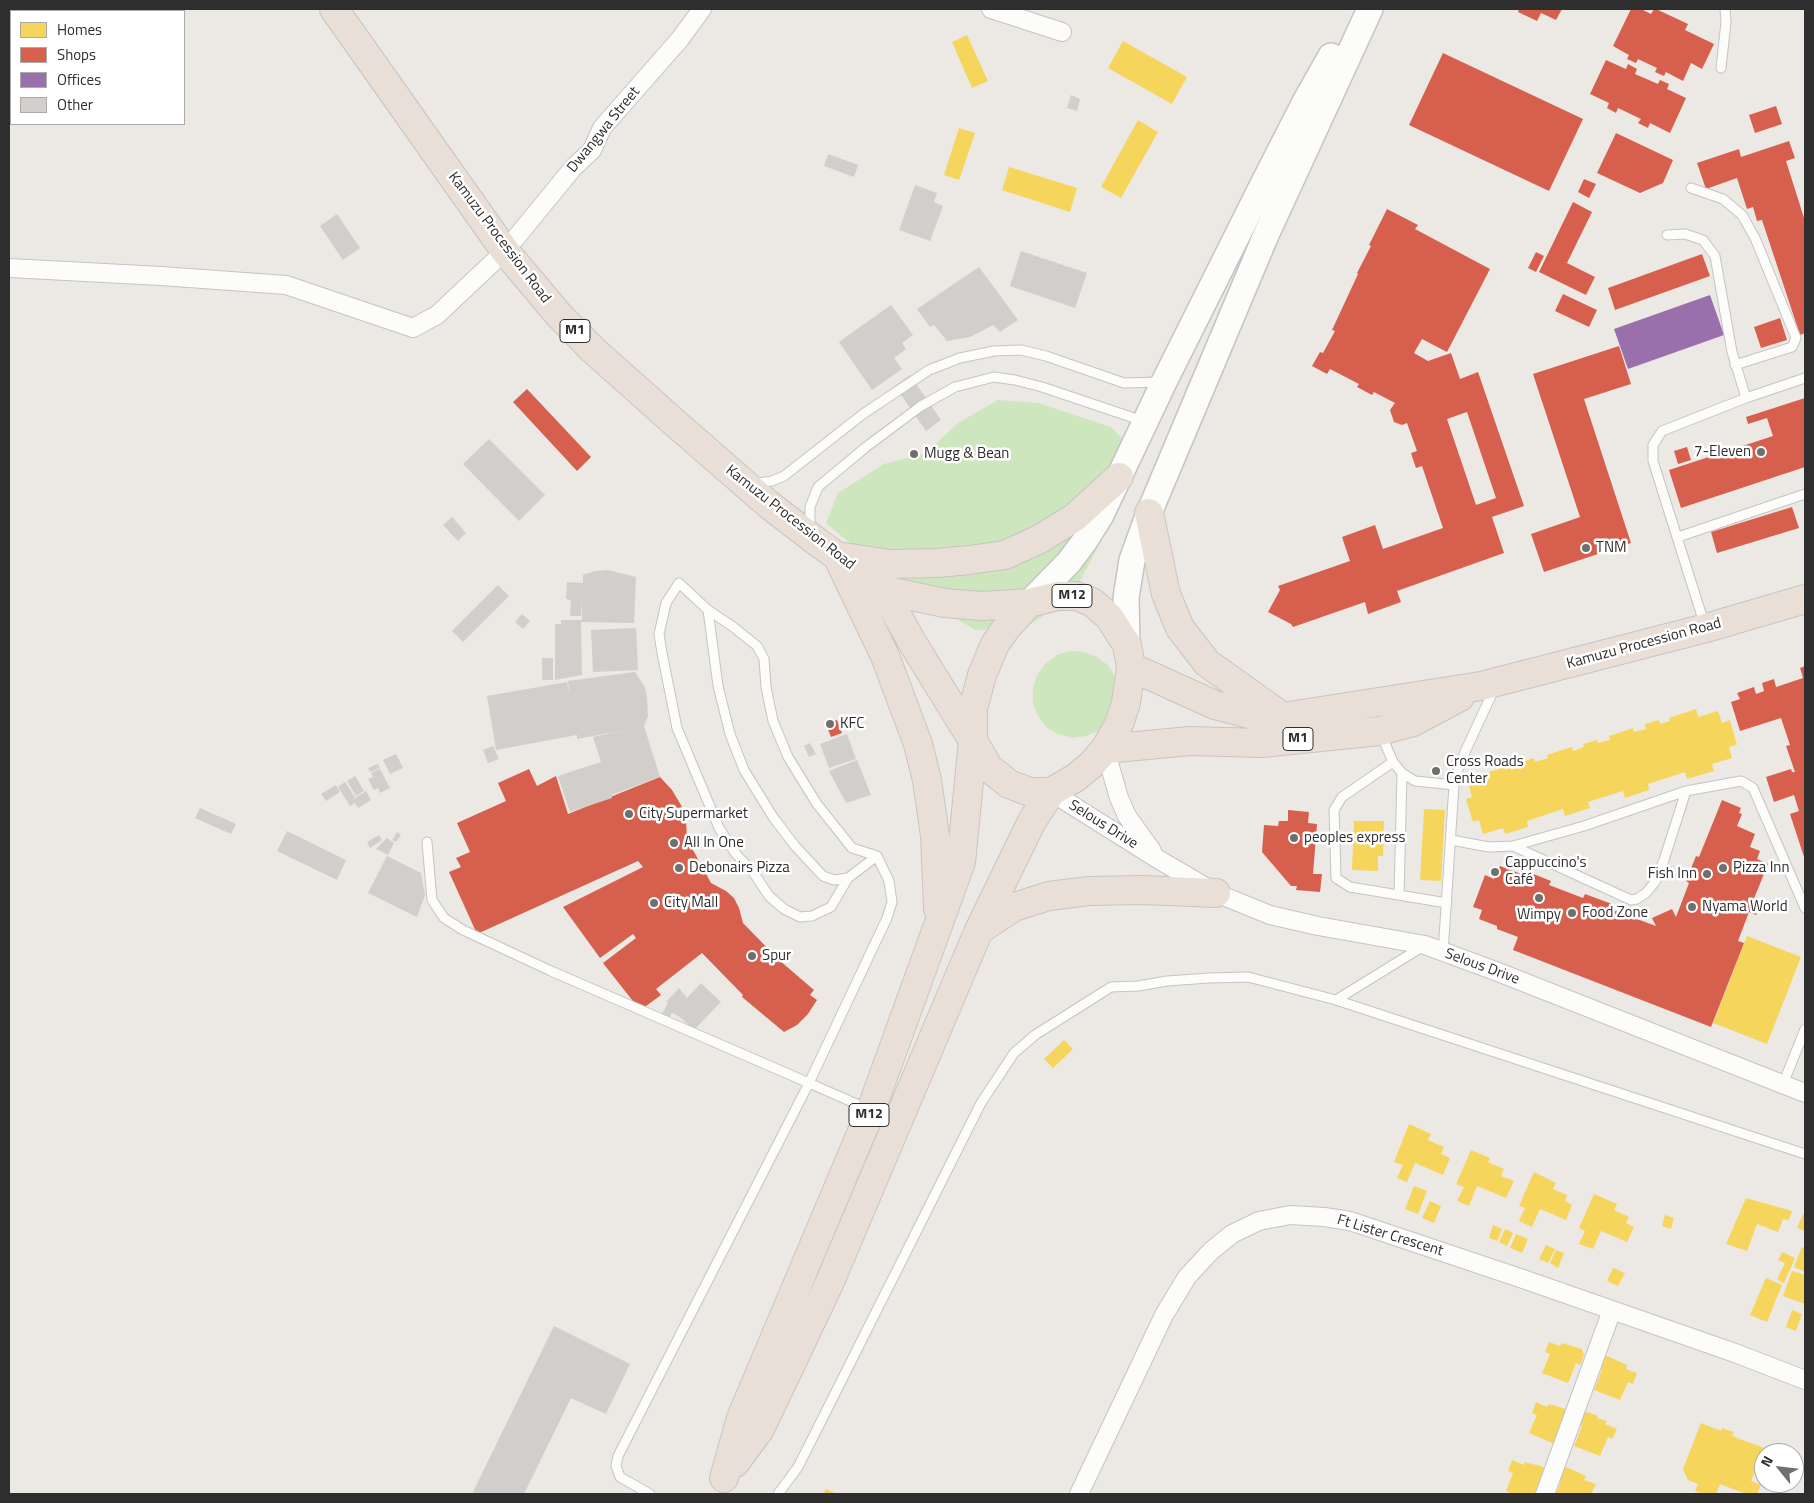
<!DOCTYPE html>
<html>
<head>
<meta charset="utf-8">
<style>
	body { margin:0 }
	#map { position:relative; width:1814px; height:1503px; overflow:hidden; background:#ece8e4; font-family:"Titillium Web",sans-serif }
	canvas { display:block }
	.frame { position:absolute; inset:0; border:10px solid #2e2e2e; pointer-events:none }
	.legend { position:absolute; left:10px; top:10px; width:175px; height:115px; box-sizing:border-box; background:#fff; border:1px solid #ababab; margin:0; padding:6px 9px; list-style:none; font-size:15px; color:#2e2e2e }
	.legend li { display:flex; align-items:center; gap:10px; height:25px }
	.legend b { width:25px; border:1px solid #ababab }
	.north { position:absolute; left:1754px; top:1443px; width:50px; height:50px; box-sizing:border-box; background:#fff; border:1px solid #ababab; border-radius:50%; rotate:299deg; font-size:14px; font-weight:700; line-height:20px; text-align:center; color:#2e2e2e }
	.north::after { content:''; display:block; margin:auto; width:18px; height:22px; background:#706f6e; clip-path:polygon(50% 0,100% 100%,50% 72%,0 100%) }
</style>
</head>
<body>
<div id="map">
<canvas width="1814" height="1503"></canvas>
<div class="frame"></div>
<ul class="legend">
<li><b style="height:14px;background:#f6d55c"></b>Homes</li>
<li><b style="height:14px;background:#d6604d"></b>Shops</li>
<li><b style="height:14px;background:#9970ab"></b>Offices</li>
<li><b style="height:14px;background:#d1cecb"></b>Other</li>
</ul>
<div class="north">N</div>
</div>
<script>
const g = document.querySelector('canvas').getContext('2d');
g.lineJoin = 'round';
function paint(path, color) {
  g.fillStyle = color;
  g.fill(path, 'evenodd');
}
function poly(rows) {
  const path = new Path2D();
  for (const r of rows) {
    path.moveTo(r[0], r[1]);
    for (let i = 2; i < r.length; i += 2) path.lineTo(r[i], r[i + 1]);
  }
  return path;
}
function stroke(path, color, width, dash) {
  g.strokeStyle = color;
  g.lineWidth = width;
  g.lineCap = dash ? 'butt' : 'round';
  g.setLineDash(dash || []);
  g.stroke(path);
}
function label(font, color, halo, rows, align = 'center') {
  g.font = font + ' "Titillium Web",sans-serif';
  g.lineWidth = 5;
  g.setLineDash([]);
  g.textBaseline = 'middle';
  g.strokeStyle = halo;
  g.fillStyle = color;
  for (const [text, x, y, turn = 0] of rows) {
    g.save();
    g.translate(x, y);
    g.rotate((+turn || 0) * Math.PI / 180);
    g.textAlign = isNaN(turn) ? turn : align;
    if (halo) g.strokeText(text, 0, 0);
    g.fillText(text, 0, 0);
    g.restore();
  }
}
paint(poly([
	[998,400,1038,403,1111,427,1138,455,1118,509,1071,598,1029,625,976,630,907,591,826,523,838,493,884,464,926,453,958,423],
	[1070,651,1084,652,1097,657,1109,666,1116,679,1110,721,1099,731,1086,736,1072,738,1058,734,1046,727,1038,716,1033,703,1033,688,1037,675,1045,664,1057,655]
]), '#cee6be');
paint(poly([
	[967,35,988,81,972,88,952,42],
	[1123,41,1187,77,1172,104,1108,68],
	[1138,120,1158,132,1121,198,1101,187],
	[959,128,975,133,959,180,944,175],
	[1009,167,1077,188,1070,212,1002,190],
	[1696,709,1698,717,1718,711,1722,723,1730,720,1737,745,1729,747,1732,758,1712,764,1714,771,1687,779,1685,772,1648,784,1649,790,1625,798,1623,791,1588,802,1590,808,1565,816,1563,809,1527,821,1528,827,1505,834,1503,828,1483,834,1479,820,1473,822,1466,799,1472,797,1469,786,1489,780,1486,773,1510,766,1511,770,1523,766,1522,762,1534,758,1535,762,1548,758,1547,755,1572,747,1573,751,1584,747,1583,744,1597,740,1598,743,1610,740,1609,736,1633,728,1634,732,1646,729,1645,724,1659,720,1660,724,1670,721,1669,718],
	[1424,809,1445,810,1441,881,1420,880],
	[1354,821,1384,821,1383,856,1378,856,1378,871,1352,870],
	[1747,936,1801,957,1767,1044,1713,1023],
	[1064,1040,1073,1049,1053,1068,1044,1059],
	[1409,1124,1431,1134,1428,1140,1444,1147,1441,1154,1450,1158,1443,1175,1415,1163,1407,1182,1397,1178,1403,1165,1394,1162],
	[1471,1150,1490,1158,1488,1162,1504,1169,1501,1176,1514,1181,1506,1198,1477,1186,1469,1206,1457,1201,1464,1187,1456,1184],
	[1534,1172,1556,1183,1553,1189,1567,1195,1565,1201,1572,1205,1566,1220,1540,1209,1532,1227,1519,1221,1525,1208,1519,1206],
	[1414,1186,1427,1191,1418,1214,1405,1209],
	[1594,1194,1617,1204,1614,1210,1629,1217,1626,1223,1634,1227,1627,1242,1601,1231,1593,1249,1579,1244,1585,1231,1579,1228],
	[1746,1198,1792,1211,1789,1220,1783,1219,1778,1232,1757,1224,1747,1251,1726,1244],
	[1430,1201,1441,1206,1434,1223,1422,1218],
	[1803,1214,1805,1214,1805,1231,1797,1228],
	[1665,1215,1674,1218,1671,1229,1662,1226],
	[1493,1225,1502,1229,1497,1241,1489,1238],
	[1505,1229,1513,1233,1507,1246,1499,1242],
	[1516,1234,1528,1239,1522,1253,1510,1248],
	[1546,1245,1555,1249,1548,1263,1539,1259],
	[1802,1247,1805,1248,1805,1272,1794,1267],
	[1556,1250,1564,1253,1558,1268,1550,1263],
	[1782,1252,1795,1258,1784,1283,1777,1279,1785,1263,1778,1260],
	[1613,1268,1625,1273,1618,1286,1607,1281],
	[1792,1271,1805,1275,1805,1304,1783,1296],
	[1766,1278,1782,1285,1767,1322,1750,1315],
	[1792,1310,1802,1314,1796,1331,1786,1327],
	[1549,1342,1560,1346,1562,1343,1582,1349,1584,1355,1580,1365,1576,1363,1568,1383,1542,1373,1550,1354,1545,1352],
	[1607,1356,1627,1365,1626,1369,1637,1373,1633,1384,1628,1382,1620,1400,1594,1390,1602,1370,1598,1368,1603,1358],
	[1536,1402,1547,1407,1549,1404,1569,1410,1555,1444,1529,1433,1537,1415,1532,1413],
	[1587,1412,1598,1416,1597,1418,1607,1421,1605,1424,1617,1429,1612,1439,1608,1437,1600,1456,1574,1446,1582,1426,1578,1424,1582,1414],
	[1701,1423,1721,1431,1722,1428,1734,1432,1732,1436,1764,1448,1751,1481,1761,1485,1757,1494,1746,1494,1720,1484,1716,1494,1703,1494,1695,1491,1698,1484,1688,1480,1683,1469],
	[1512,1460,1524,1465,1525,1462,1535,1465,1535,1464,1546,1468,1544,1483,1540,1482,1535,1494,1513,1494,1506,1491,1513,1473,1508,1471],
	[1566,1467,1586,1476,1584,1480,1596,1484,1591,1494,1587,1493,1586,1494,1556,1494,1561,1481,1557,1479,1561,1469],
	[826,1489,837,1494,823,1494]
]), '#f6d55c');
paint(poly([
	[1519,9,1562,9,1556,20,1541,13,1537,21,1518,12],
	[1631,9,1641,9,1651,14,1654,9,1656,9,1688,24,1685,30,1714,44,1702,69,1691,63,1683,81,1666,72,1664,76,1655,72,1657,68,1638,59,1636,63,1627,59,1629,55,1613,46],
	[1443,53,1583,119,1549,191,1409,125],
	[1606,60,1626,69,1628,64,1637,69,1635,74,1658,84,1660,80,1669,84,1667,89,1686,98,1670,133,1650,123,1648,128,1638,123,1641,119,1618,108,1616,113,1607,108,1609,103,1590,94],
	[1776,106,1782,124,1755,133,1749,115],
	[1616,133,1673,160,1663,183,1640,193,1597,173],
	[1789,141,1795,158,1786,161,1805,221,1805,333,1800,335,1762,220,1757,221,1753,207,1747,209,1737,178,1706,189,1697,163,1739,149,1741,157],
	[1584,179,1596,184,1589,198,1578,192],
	[1573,202,1592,212,1567,263,1595,277,1586,295,1539,272],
	[1387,209,1418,225,1415,229,1490,269,1447,352,1422,339,1414,353,1428,361,1451,353,1460,379,1478,372,1524,506,1492,517,1504,553,1397,591,1401,602,1368,614,1365,602,1293,627,1291,624,1268,612,1280,590,1278,586,1350,561,1342,537,1375,525,1383,549,1443,528,1422,466,1416,468,1411,453,1417,451,1407,423,1402,425,1394,422,1390,410,1395,403,1374,392,1372,395,1357,387,1359,384,1330,369,1327,374,1312,366,1320,352,1323,353,1335,331,1332,330,1358,274,1357,273,1371,246,1369,245],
	[1467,412,1496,498,1476,505,1447,419],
	[1536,252,1544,256,1536,272,1528,268],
	[1702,254,1710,276,1615,310,1608,288],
	[1563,294,1597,310,1589,327,1555,311],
	[1780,318,1787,340,1761,348,1754,327],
	[1619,346,1631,384,1584,399,1631,543,1544,572,1531,534,1580,517,1533,374],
	[527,389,591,457,577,471,513,402],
	[1805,398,1805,467,1681,508,1669,470,1773,436,1767,418,1748,424,1746,417],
	[1687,447,1691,460,1678,464,1674,451],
	[1792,507,1799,528,1717,553,1711,532],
	[1805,666,1805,860,1790,814,1799,811,1794,795,1774,802,1766,777,1791,769,1792,772,1795,772,1786,746,1790,745,1781,718,1740,731,1731,702,1740,699,1737,693,1754,687,1756,694,1764,691,1762,683,1774,679,1776,687,1803,678,1800,668],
	[837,720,842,733,831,737,826,724],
	[529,769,537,786,556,776,568,814,660,777,672,790,681,805,686,821,687,839,711,883,726,891,734,898,739,908,743,923,779,960,814,990,810,995,817,1000,808,1014,797,1025,784,1032,742,997,743,995,702,953,656,989,661,995,642,1009,638,1004,636,1005,603,963,636,938,633,934,600,958,563,907,643,867,638,861,477,934,449,872,461,867,456,858,470,852,457,823,506,801,498,783],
	[1722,800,1741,808,1739,813,1742,814,1737,826,1755,834,1750,847,1760,851,1757,859,1768,864,1753,901,1760,904,1756,915,1749,912,1738,941,1744,943,1711,1027,1513,950,1518,937,1497,929,1497,926,1479,919,1482,910,1473,907,1485,875,1494,879,1500,866,1524,875,1526,871,1551,881,1549,885,1583,898,1585,894,1612,904,1610,909,1656,926,1652,918,1672,909,1676,917,1689,883,1686,881,1696,856,1699,857],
	[1288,810,1309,812,1308,823,1317,824,1313,874,1322,874,1320,892,1296,890,1297,886,1291,886,1262,852,1264,825,1278,826,1279,821,1288,821]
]), '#d6604d');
paint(poly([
	[1710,295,1724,335,1628,369,1614,329]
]), '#9970ab');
paint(poly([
	[1071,95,1080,99,1077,111,1067,108],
	[828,154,858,165,854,177,824,166],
	[915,185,937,193,934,202,943,206,930,241,899,230],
	[337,214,360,248,343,260,320,226],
	[1021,251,1087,273,1075,308,1010,286],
	[979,267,1018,320,1000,332,993,325,970,337,947,341,934,325,930,327,917,309],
	[891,305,913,335,902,343,906,349,894,358,902,369,872,390,839,342],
	[910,375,941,420,926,431,895,386],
	[489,439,545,495,519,521,463,464],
	[452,517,466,533,458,541,443,525],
	[608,570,636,577,634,623,581,622,582,675,555,680,555,624,561,624,561,620,582,620,582,600,581,616,570,616,571,600,566,599,567,582,583,583,583,575,595,571],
	[498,585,509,596,463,642,452,631],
	[522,614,530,621,523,629,515,622],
	[636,628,638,670,593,672,591,630],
	[542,658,553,658,553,680,542,680],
	[635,672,645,687,647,698,648,716,644,726,660,777,611,795,612,798,570,812,558,776,601,762,593,737,625,730,577,739,577,735,496,750,487,696,567,682,569,693,568,681],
	[847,734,856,759,829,768,820,744],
	[810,743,816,754,809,757,804,746],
	[493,746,499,759,488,763,483,750],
	[396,754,403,768,390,774,383,760],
	[857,760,871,795,846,803,829,771],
	[378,764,380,768,370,772,368,768],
	[380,769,390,788,380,793,378,788,374,790,368,779,373,777,371,773],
	[355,776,364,791,356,796,347,781],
	[345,782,355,797,352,800,366,791,371,800,358,808,355,803,350,806,338,787],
	[336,785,340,792,326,801,321,794],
	[200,808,236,824,231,834,195,818],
	[287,831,346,860,337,880,277,851],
	[397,832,401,835,396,842,392,840],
	[379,835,382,840,370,848,367,842],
	[387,838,394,843,388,855,376,849],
	[387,856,421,873,425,895,417,917,368,893],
	[701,983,721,1002,694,1030,680,1017,672,1013,669,1018,662,1014,668,1003,666,1002,679,988,687,998],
	[554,1326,630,1364,606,1414,571,1398,524,1494,472,1494]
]), '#d1cecb');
const lane = poly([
	[1721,68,1726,22,1725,9],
	[1691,188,1723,199,1742,215,1755,238,1796,338,1792,347,1735,365],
	[1667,235,1685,234,1703,240,1715,256,1732,352,1746,398],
	[754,481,759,483,772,481,784,476,863,414,929,370,960,358,994,351,1021,350,1046,356,1124,383,1162,382],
	[812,531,810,524,810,507,818,487,866,447,921,406,955,387,994,377,1015,380,1042,387,1143,421],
	[1678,537,1805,494],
	[708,610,718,686,730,734,744,770,773,817,795,846,823,876,834,880,848,878,877,856],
	[1705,626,1653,461,1653,445,1662,431,1746,398,1805,378],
	[1381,734,1393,762,1402,773,1415,781,1454,785],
	[1393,762,1342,797,1334,810,1336,878,1350,887,1447,903],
	[1451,840,1489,847,1513,846,1584,826,1686,791,1741,781,1753,788,1805,908],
	[427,842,432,900,444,918,463,930,551,971,809,1083,618,1456,616,1466,620,1477,650,1494],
	[1513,846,1631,900,1637,899,1646,893,1655,882,1664,860,1686,791],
	[848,878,831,907,812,916,800,917,784,909,769,896,753,872,736,854,719,828,677,728,662,653,659,634,666,603,679,583,708,610,732,626,757,646,764,659,766,687,773,721,788,757,817,804,852,848,877,856,889,881,892,902,887,918,809,1083,868,1109],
	[1399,895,1402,773],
	[1443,953,1454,785,1459,765,1495,687],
	[1336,1000,1805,1154],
	[1783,1084,1805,1029],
	[778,1494,798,1467,981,1103,1014,1053,1035,1035,1111,987,1138,986,1167,981,1209,978,1248,977,1336,1000,1422,947]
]);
const street = poly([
	[991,9,1062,32],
	[9,268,161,276,286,285,413,328,437,315,505,251,573,168,592,150,602,128,680,39,702,9],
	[1105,749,1119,798,1127,816,1152,851],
	[1051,792,1156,858,1216,893,1270,915,1318,926,1425,945,1498,972,1805,1093],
	[1079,1494,1164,1315,1187,1277,1211,1251,1232,1234,1259,1221,1290,1215,1324,1217,1350,1221,1523,1279,1735,1353,1805,1380],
	[1545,1494,1612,1310]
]);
const secondary = poly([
	[1029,603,1069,562,1084,542,1101,515,1164,382,1260,190,1305,102,1331,56],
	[1127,645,1126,598,1132,560,1149,513,1266,235,1370,9]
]);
const highway = poly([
	[334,9,505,251,558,314,592,349,675,423,768,504,816,541,883,590,945,603,982,606,1029,603],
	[1149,513,1166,594,1180,628,1207,663,1280,715],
	[1058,596,1076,596,1092,602,1109,617,1127,645,1131,667,1126,703,1119,724,1105,749,1091,765,1075,778,1051,792,1030,792,1009,784,989,768,973,741,973,709,982,675,995,644,1007,627,1029,603,1058,596],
	[1131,667,1215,705,1253,715,1283,717,1481,686,1706,628,1805,599],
	[1105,749,1190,741,1262,743,1380,731,1413,722,1460,697],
	[938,909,935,836,927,780,918,744,885,656,837,556,890,564,937,563,969,560,1005,555,1040,539,1075,517,1119,477],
	[979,930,1014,907,1049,896,1089,891,1143,890,1216,893],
	[735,1463,760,1429,829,1284,979,930,1032,821,1051,792],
	[724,1478,741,1418,871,1110,961,862,973,741,912,642,883,590]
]);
stroke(lane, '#c5c4c5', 11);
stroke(street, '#c5c4c5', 20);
stroke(secondary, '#c5c4c5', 28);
stroke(highway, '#c6c5c4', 30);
stroke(lane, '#fcfcfb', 9);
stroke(street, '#fcfcfb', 18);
stroke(secondary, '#fcfcfb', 25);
stroke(highway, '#eadfd6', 28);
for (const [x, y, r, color] of [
	[1761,452,5,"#706f6e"],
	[914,454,5,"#706f6e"],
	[1586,548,5,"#706f6e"],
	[830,724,5,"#706f6e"],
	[1436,771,5,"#706f6e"],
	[629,814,5,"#706f6e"],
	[1294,838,5,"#706f6e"],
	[674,843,5,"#706f6e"],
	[679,868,5,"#706f6e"],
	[1723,868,5,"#706f6e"],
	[1495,872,5,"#706f6e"],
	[1707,874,5,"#706f6e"],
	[1539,898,5,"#706f6e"],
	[654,903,5,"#706f6e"],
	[1692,907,5,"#706f6e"],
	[1572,913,5,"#706f6e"],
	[752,956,5,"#706f6e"]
]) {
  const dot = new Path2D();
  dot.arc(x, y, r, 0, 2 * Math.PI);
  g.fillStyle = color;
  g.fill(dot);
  stroke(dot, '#fff', 2);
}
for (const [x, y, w] of [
	[575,331,30],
	[1072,596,40],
	[1298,739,30],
	[869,1115,40]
]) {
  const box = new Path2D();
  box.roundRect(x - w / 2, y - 11.5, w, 23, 4);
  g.fillStyle = '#fff';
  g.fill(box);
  stroke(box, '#2e2e2e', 1);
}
label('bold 14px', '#2e2e2e', null, [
	["M1",575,331],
	["M12",1072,596],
	["M1",1298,739],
	["M12",869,1115]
]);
label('15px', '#2e2e2e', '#fff', [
	["Dwangwa Street",604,130,-51],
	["Kamuzu Procession Road",499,238,53],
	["Kamuzu Procession Road",790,518,38],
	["Kamuzu Procession Road",1644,644,-15],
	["Selous Drive",1103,825,32],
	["Selous Drive",1482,967,20],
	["Ft Lister Crescent",1390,1236,17]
]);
label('15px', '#2e2e2e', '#fff', [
	["7-Eleven",1751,452,"right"],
	["Mugg & Bean",924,454],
	["TNM",1596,548],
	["KFC",840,724],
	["Cross Roads",1446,762],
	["Center",1446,779],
	["City Supermarket",639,814],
	["peoples express",1304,838],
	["All In One",684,843],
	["Cappuccino's",1505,863],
	["Café",1505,880],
	["Debonairs Pizza",689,868],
	["Pizza Inn",1733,868],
	["Fish Inn",1697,874,"right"],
	["City Mall",664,903],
	["Nyama World",1702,907],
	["Food Zone",1582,913],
	["Wimpy",1539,915,"center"],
	["Spur",762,956]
], 'left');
</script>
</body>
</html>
